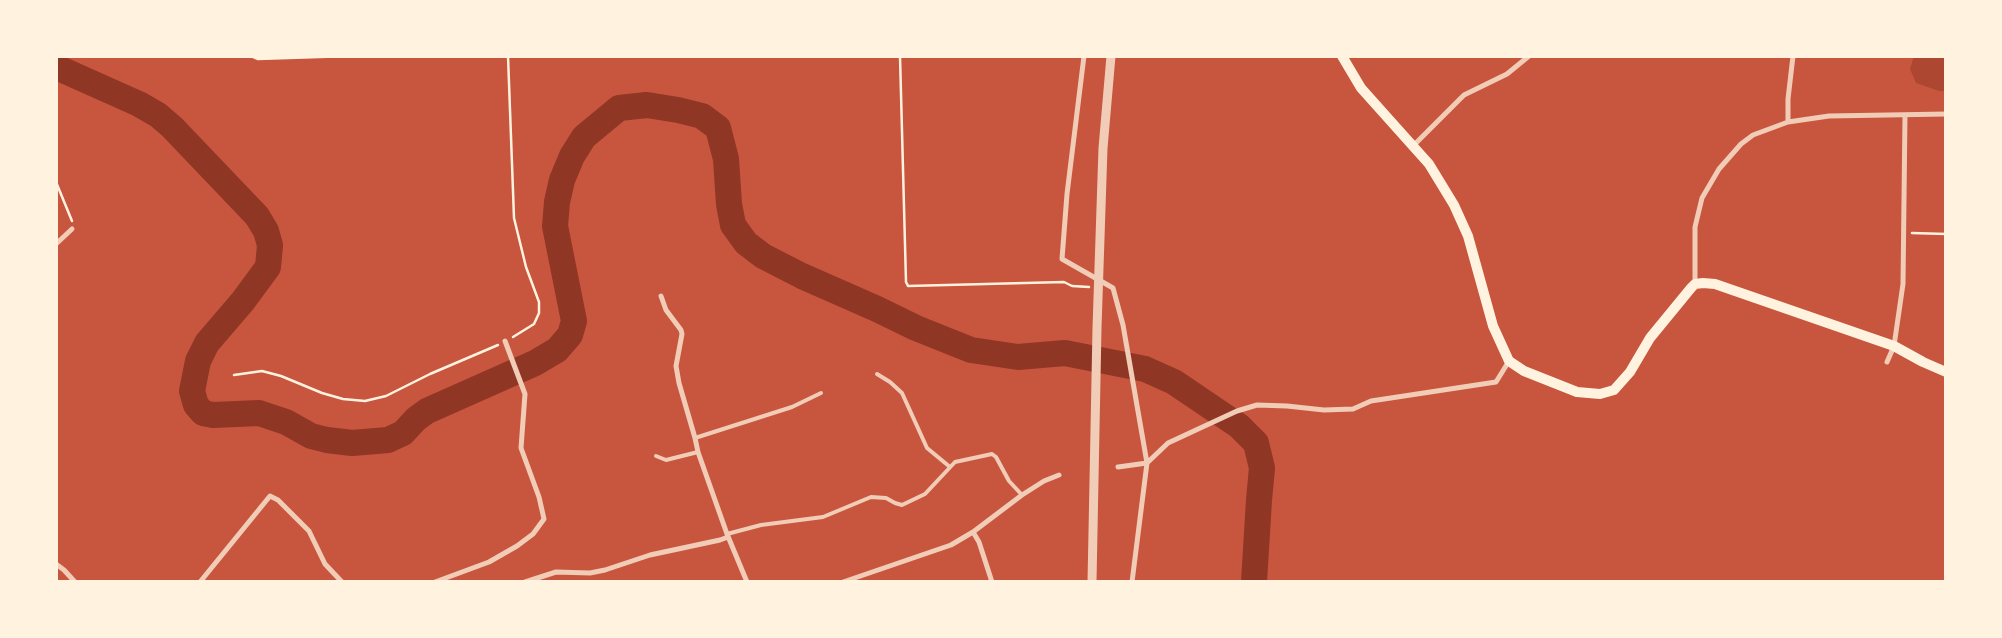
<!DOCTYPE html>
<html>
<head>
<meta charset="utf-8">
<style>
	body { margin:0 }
	#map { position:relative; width:2002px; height:638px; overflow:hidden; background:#c8553d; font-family:"Times New Roman",serif }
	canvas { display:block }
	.frame { position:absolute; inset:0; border:58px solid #fff3e0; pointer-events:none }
</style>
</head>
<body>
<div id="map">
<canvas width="2002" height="638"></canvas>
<div class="frame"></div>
</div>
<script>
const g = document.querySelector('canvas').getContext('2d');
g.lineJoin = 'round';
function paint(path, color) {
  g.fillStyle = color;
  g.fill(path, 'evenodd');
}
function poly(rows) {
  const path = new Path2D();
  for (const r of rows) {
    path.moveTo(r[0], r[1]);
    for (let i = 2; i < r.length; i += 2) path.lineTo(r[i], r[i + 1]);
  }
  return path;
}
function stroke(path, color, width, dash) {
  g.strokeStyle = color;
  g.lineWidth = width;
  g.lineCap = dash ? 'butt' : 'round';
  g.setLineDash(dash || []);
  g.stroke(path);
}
paint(poly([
	[1914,56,1946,56,1946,91,1939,91,1916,83,1910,69]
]), '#ae4732');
stroke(poly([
	[56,67,139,104,158,115,172,127,257,216,266,231,270,245,268,267,243,301,207,343,198,361,192,391,196,405,203,413,213,415,259,413,286,422,311,436,327,440,352,443,388,440,403,433,416,419,427,411,535,363,557,350,570,335,574,321,555,226,557,202,562,180,572,156,584,137,619,108,647,105,678,110,702,116,718,128,726,159,729,204,733,225,746,243,763,256,802,276,877,309,916,328,971,350,1018,357,1065,353,1145,369,1174,382,1239,426,1256,443,1262,468,1259,500,1254,582]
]), '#8f3625', 26);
stroke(poly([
	[251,56,258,59,350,56],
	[508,56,514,218,526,267,539,302,539,313,534,324,513,337],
	[900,56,906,282,908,286,1064,282,1072,286,1089,287],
	[56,182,72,221],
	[1912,233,1946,234],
	[234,375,262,371,281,376,322,393,343,399,365,401,386,396,430,374,498,345]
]), '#fff3e0', 2.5);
stroke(poly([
	[877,374,890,382,902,393,927,448,950,467],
	[695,438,792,407,821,393],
	[656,456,666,460,698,452],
	[727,534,761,525,823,517,871,497,886,498,895,503,902,505,925,494,955,462,992,454,996,457,1009,481,1022,495]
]), '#f1ccb7', 4);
stroke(poly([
	[1084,56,1067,194,1062,259,1113,288,1123,325,1147,463,1132,582],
	[1788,122,1788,99,1793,56],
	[1413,146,1464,95,1507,74,1529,56],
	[56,244,72,229],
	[1695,284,1695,227,1702,198,1719,169,1741,144,1753,135,1788,122,1829,116,1946,114],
	[661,296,666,310,681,330,682,334,676,366,679,383,695,438,698,452,727,534,747,582],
	[1887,362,1894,346,1903,284,1905,115],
	[1118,467,1147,463,1168,443,1237,411,1257,405,1287,406,1324,410,1353,409,1371,401,1496,382,1509,361],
	[973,532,979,542,992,582],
	[56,564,64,570,75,582],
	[200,582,270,496,278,500,309,531,325,564,342,582],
	[435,582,489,562,517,546,533,534,544,519,539,497,521,448,525,394,505,341],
	[525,582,556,572,590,573,605,570,650,555,720,540,728,537],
	[843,582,951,545,973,532,1022,495,1044,481,1059,475]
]), '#f1ccb7', 5);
stroke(poly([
	[1092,582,1097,328,1103,148,1111,56]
]), '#f1ccb7', 9);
stroke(poly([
	[1342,56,1361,88,1429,164,1454,205,1468,236,1493,326,1509,361,1524,371,1577,392,1600,394,1614,390,1630,372,1650,338,1691,288,1695,284,1703,283,1715,284,1894,346,1923,362,1946,372]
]), '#fff3e0', 10);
</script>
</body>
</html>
